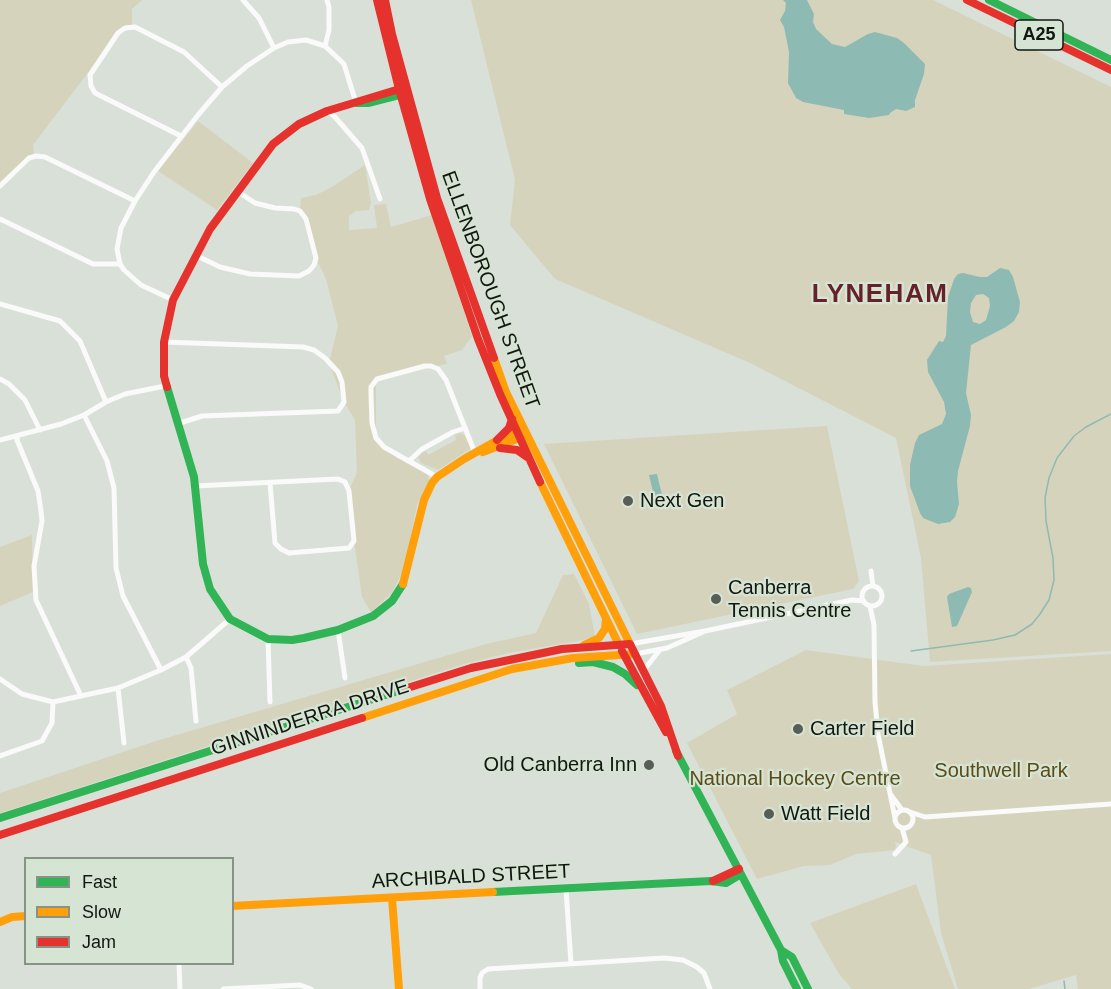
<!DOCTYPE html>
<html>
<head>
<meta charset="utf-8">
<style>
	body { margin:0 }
	#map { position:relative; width:1111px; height:989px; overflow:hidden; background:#d9e0d7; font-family:Helvetica,sans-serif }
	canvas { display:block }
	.legend { position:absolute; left:24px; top:857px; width:210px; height:108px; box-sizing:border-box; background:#d6e4d3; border:2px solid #889286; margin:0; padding:8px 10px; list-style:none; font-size:18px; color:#131712 }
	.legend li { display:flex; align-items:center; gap:12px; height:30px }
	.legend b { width:30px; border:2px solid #889286 }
</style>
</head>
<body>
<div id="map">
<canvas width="1111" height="989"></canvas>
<ul class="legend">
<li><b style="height:8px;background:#30b455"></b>Fast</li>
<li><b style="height:8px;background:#ff9f0a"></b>Slow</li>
<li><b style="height:8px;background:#e5322d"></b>Jam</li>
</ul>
</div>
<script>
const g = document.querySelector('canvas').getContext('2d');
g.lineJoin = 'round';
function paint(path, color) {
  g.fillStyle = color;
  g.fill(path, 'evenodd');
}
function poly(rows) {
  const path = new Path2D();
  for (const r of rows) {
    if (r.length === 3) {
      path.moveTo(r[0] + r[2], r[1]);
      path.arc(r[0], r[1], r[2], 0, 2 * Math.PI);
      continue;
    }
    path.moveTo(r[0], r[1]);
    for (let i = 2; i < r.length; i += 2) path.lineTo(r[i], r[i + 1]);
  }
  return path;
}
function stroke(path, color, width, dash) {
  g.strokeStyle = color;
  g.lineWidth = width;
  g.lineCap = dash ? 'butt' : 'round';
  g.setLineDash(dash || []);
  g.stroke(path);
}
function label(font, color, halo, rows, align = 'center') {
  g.font = font + ' Helvetica,sans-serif';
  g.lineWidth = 4.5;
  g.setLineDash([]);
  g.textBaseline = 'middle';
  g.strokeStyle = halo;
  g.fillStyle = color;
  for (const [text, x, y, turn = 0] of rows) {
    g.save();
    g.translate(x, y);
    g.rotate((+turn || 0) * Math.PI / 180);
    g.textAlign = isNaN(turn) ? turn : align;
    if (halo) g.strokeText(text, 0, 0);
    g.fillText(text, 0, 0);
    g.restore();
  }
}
paint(poly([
	[0,0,142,0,132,9,132,28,118,33,33,145,34,154,0,186],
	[471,0,933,0,1111,87,1111,651,930,662,921,558,896,438,750,363,555,279,510,225,515,180],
	[198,121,253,163,217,210,158,171],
	[365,165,371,203,369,210,356,211,349,216,349,230,377,228,374,205,386,204,391,227,432,215,472,336,462,350,444,356,447,364,376,379,376,441,397,458,428,474,429,481,417,505,404,570,391,594,371,612,362,597,351,520,349,491,357,472,355,420,344,402,329,363,338,326,326,279,316,258,310,232,300,207,301,198,316,195,332,187],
	[827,426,859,581,853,589,637,634,544,444],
	[460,433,465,436,471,448,438,470,421,463,418,457,422,453,426,451,428,455,456,440,455,435],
	[32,535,33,592,0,606,0,547],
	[574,574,589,604,595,636,589,639,509,653,464,664,0,813,0,793,156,741,486,644,536,633,563,575],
	[806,650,924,666,1111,654,1111,989,1078,989,1076,975,1029,989,958,989,941,933,931,855,895,842,896,846,895,850,856,854,830,865,804,866,757,879,687,743,737,714,727,690],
	[916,884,955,989,852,989,839,974,810,923]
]), '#d6d3bd');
paint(poly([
	[783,0,807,0,814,14,813,22,816,29,832,44,845,47,868,34,875,32,897,38,904,43,925,64,924,74,915,100,915,107,906,111,896,109,890,113,889,115,869,118,844,114,844,110,803,102,796,98,788,83,789,52,784,27,780,20,785,11,786,3],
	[1000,268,1009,270,1013,277,1020,302,1019,312,1014,321,1006,327,971,345,966,393,971,415,970,426,958,471,957,482,959,504,955,517,950,522,938,524,923,518,920,513,910,486,910,465,915,443,919,435,942,424,946,414,944,402,928,372,927,360,939,341,943,342,946,336,948,297,954,279,958,274,963,273,980,277,987,277],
	[983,294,989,298,990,306,986,320,980,324,973,322,970,312,971,303,976,295],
	[657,474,662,495,654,496,649,475],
	[968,587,971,588,972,592,957,626,952,627,947,597,949,594]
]), '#8ebab4');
stroke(poly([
	[911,651,993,640,1015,635,1032,624,1040,614,1049,600,1054,580,1053,558,1046,521,1045,498,1049,478,1057,458,1074,436,1086,427,1111,414],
	[1064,981,1065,989]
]), '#8ebab4', 1.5);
stroke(poly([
	[243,0,259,18,274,48],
	[325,46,329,30,329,7,327,0],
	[327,111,334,116,362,148,380,199],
	[181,136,95,93,91,86,90,75,118,33,125,28,135,27,184,52,222,87],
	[0,186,29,158,36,156,45,157,135,201],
	[0,219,93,264,120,264],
	[195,255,220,267,250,274,299,276,309,271,314,265,316,258,306,219,300,211,294,209,275,208,255,203,237,191],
	[173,300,141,285,124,270,120,264,117,249,121,228,135,201,154,172,198,115,222,87,247,66,274,48,288,42,306,40,325,46,344,64,356,103],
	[0,304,60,321,80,341,106,402],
	[164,342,303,347,314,350,325,358,338,372,342,382,344,402,338,411,202,416,177,424],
	[0,379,9,384,25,400,40,430],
	[84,415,107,461,114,488,116,568,123,596,161,670],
	[18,436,17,440,38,491,41,511,42,521,34,566,36,600,81,696],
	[0,440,61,424,84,415,106,402,125,394,165,386],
	[409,461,422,449,453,432,465,428],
	[437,477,384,447,376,438,372,423,371,395,371,387,377,379,425,366,431,366,438,369,446,380,475,453],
	[195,486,338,479,345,482,349,491,354,541,349,548,289,553,281,549,275,543,270,483],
	[871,571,873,586],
	[872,596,10],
	[870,606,874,625,875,702,878,734,895,818],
	[338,630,345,678],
	[268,639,270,702],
	[630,644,705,631,852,600,864,601],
	[635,654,667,648,703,632],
	[186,657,191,668,196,721],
	[644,670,659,651],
	[0,679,22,694,53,702,118,688,161,670,186,657,230,619],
	[118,688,124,743],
	[0,756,42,741,52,723,53,702],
	[891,795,902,810],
	[904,819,9],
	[910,812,925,817,1111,804],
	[895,854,906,842,902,828],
	[566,889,571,964],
	[179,964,180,989],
	[223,989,300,985,311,989],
	[480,989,480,978,482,973,488,969,664,958,683,960,697,967,704,973,710,989]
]), '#f9faf9', 5);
stroke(poly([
	[989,0,1111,60],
	[357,103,369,103,404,94],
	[167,387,194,477,203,564,210,589,230,619,268,639,292,640,304,638,338,630,373,616,392,601,403,584],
	[579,663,593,662,613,667,625,674,637,685],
	[676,751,781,950,783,961,797,989],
	[0,818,401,690],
	[493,892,711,881,726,883,741,874],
	[781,950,792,957,808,989]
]), '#30b455', 8);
stroke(poly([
	[494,358,506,392,630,644],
	[483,452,525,436],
	[540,482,619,645],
	[403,584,424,500,432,483,437,477,464,459,496,441,524,430],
	[584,645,599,638,605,629,606,619],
	[362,718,512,669,573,658,635,654],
	[392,898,399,989],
	[232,906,493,892],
	[0,922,12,917,26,916]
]), '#ff9f0a', 8);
stroke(poly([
	[377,0,399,89,430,199,478,339,500,394,540,482],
	[385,0,392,34,437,198,494,358],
	[967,0,1111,70],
	[167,387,164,376,164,342,173,300,210,229,273,144,299,124,327,111,406,87],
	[497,440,509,428,512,419],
	[500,448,517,450,527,457],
	[622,651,666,732],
	[401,690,471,668,562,649,630,644,661,706,678,756],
	[0,835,362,718],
	[713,881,739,869]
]), '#e5322d', 8);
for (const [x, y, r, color] of [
	[628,501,6,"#585d57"],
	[716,599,6,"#585d57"],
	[798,729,6,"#585d57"],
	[649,765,6,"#585d57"],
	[769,814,6,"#585d57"]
]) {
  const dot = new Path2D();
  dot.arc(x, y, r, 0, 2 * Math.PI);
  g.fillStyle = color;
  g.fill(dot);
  stroke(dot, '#d6e4d3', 2);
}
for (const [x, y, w] of [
	[1039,35,48]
]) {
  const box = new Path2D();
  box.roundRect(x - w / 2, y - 15, w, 30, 4.5);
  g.fillStyle = '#d6e4d3';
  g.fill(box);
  stroke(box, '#131712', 1.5);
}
label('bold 18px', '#131712', null, [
	["A25",1039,35]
]);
label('20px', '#131712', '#d6e4d3', [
	["ELLENBOROUGH STREET",490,290,70],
	["GINNINDERRA DRIVE",310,718,-18],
	["ARCHIBALD STREET",471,877,-3]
]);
label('20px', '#131712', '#d6e4d3', [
	["Next Gen",640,501],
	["Canberra",728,588],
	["Tennis Centre",728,611],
	["Carter Field",810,729],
	["Old Canberra Inn",637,765,"right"],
	["Watt Field",781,814]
], 'left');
label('20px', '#5c4b16', '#d6e4d3', [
	["Southwell Park",1001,771],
	["National Hockey Centre",795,779]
]);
g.letterSpacing = '1.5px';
label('bold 26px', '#672129', '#d6e4d3', [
	["LYNEHAM",880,295]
]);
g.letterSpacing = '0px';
</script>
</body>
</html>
